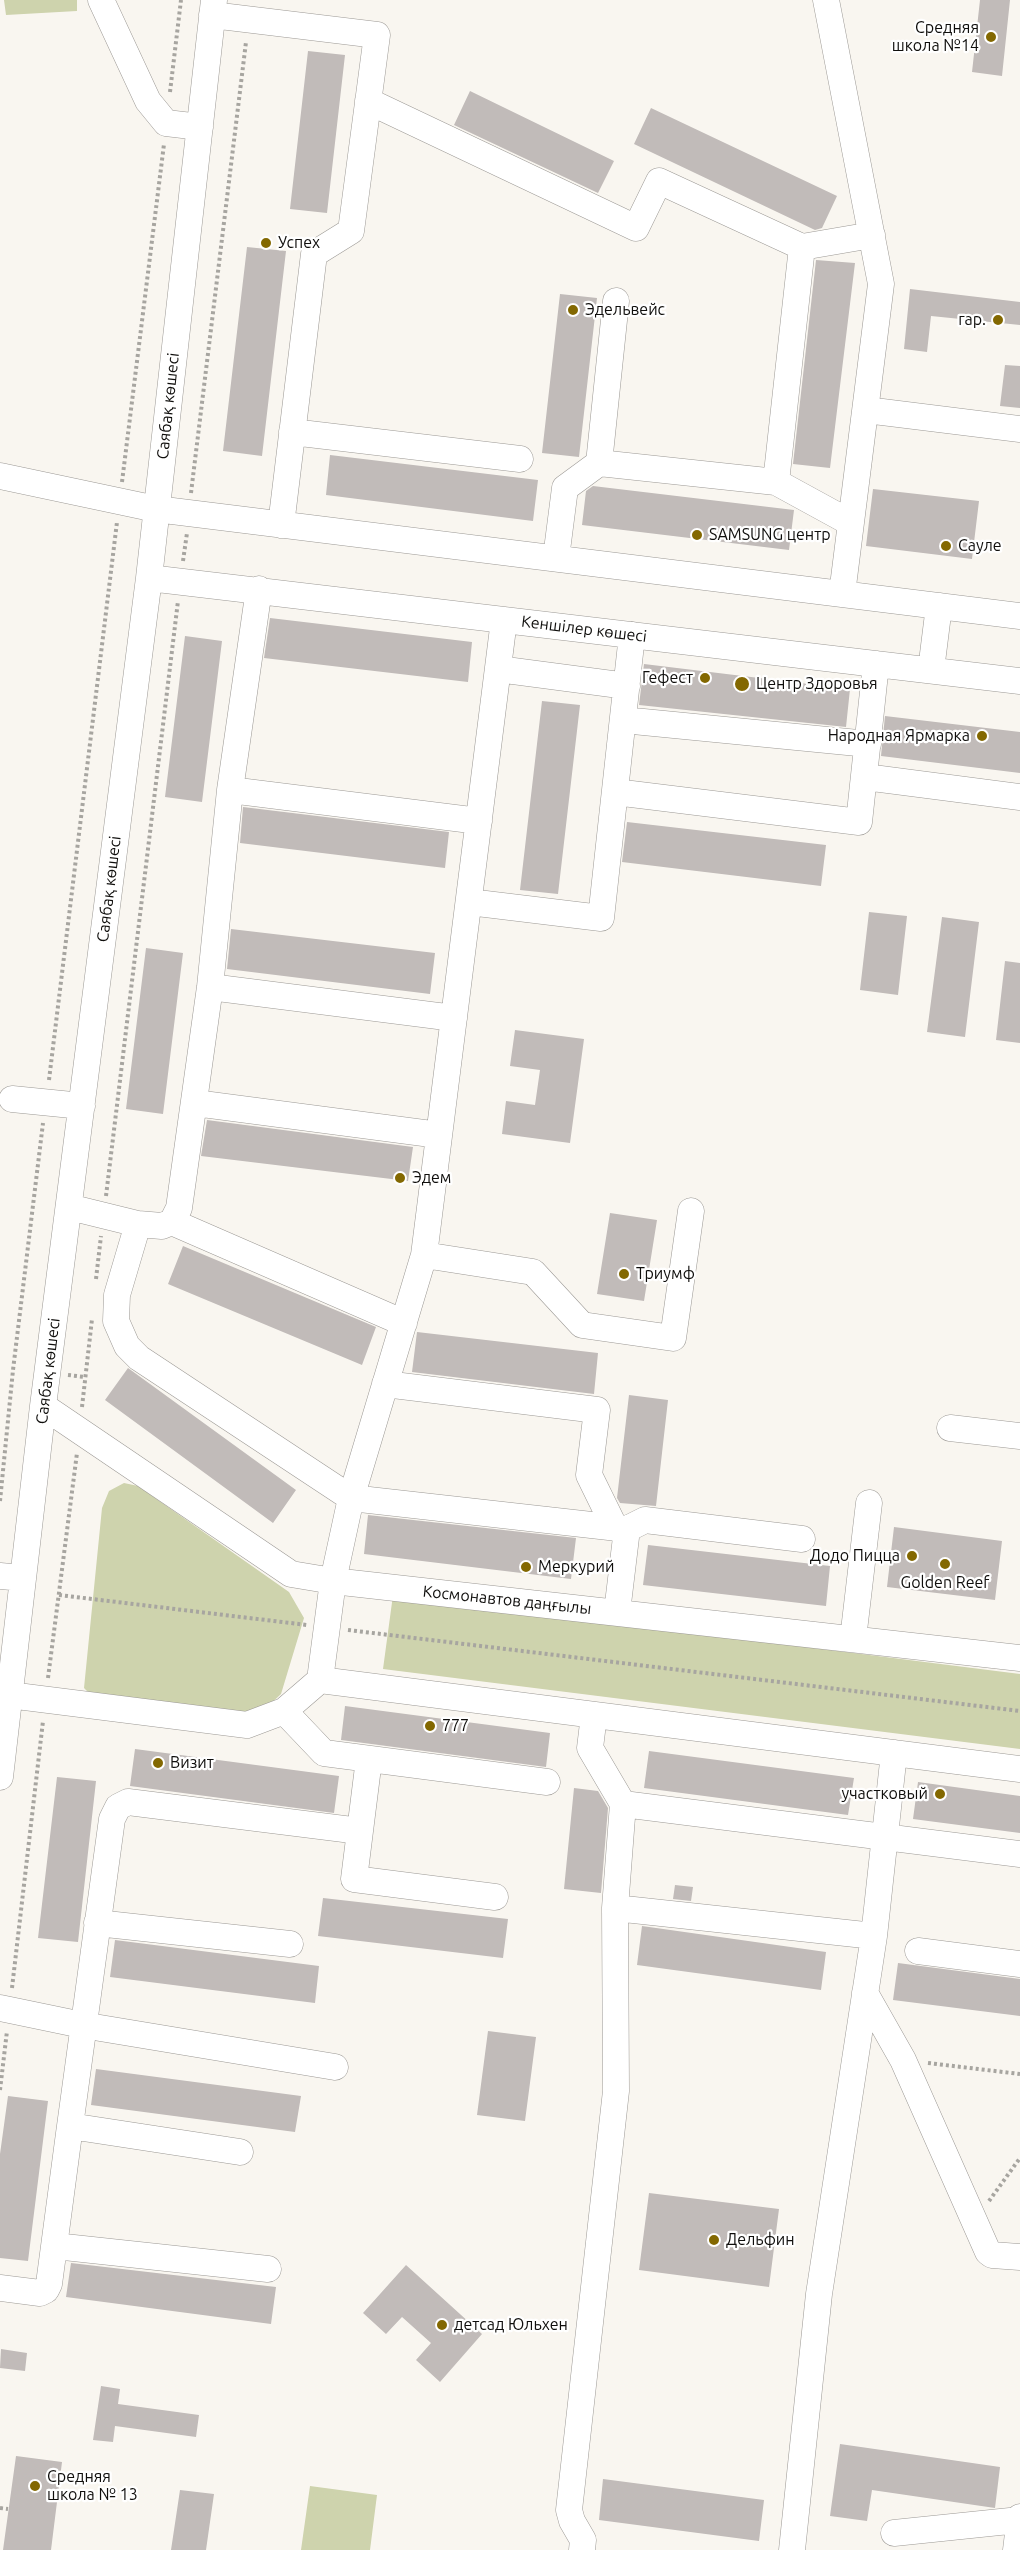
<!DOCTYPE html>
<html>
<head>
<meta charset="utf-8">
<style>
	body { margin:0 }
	canvas { display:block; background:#f9f6f0 }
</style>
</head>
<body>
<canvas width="1020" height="2550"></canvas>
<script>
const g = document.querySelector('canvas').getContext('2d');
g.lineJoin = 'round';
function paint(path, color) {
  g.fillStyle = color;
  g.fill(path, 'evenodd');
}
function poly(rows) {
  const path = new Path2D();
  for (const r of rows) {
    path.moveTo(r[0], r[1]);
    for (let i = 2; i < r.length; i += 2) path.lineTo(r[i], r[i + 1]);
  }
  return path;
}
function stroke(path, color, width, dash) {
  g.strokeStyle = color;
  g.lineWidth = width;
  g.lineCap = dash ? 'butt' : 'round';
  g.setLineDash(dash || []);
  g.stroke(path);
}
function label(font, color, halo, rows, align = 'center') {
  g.font = font + ' Ubuntu,sans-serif';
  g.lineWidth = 4.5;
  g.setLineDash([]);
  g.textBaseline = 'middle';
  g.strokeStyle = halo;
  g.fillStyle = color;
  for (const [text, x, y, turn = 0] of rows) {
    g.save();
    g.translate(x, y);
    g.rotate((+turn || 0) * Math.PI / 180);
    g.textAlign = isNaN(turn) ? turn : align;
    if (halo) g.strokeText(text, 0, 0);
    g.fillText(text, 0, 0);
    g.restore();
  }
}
paint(poly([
	[4,0,77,0,77,11,6,15],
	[124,1483,138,1486,289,1592,304,1618,281,1694,263,1711,241,1714,96,1700,84,1688,102,1508,109,1491],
	[393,1595,1020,1674,1020,1749,383,1669],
	[310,2486,377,2495,370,2550,301,2550]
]), '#ced3ad');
paint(poly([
	[980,0,1010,0,1002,76,972,72],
	[308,51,345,55,327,213,290,209],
	[470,91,614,161,598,193,454,125],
	[651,108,837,196,822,228,815,230,634,144],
	[247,247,286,251,262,456,223,451],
	[816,260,855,263,830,468,793,464],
	[910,289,1020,302,1020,325,931,316,927,352,904,349],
	[560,294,597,298,579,457,542,453],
	[1005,365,1020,366,1020,408,1000,406],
	[330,455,538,480,533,521,326,495],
	[593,486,794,510,789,550,582,525,586,491],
	[873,489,979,501,972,559,866,546],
	[270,618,472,642,468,682,264,658],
	[185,636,222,641,202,802,165,797],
	[644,664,850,689,846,727,639,705],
	[542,701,580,705,558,894,520,890],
	[885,716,1020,732,1020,773,881,756],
	[243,807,449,832,445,868,240,843],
	[627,822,826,845,821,886,622,862],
	[869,912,907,916,898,995,860,990],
	[942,917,979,922,965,1037,927,1032],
	[231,929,435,953,430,994,227,969],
	[146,948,183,953,163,1114,126,1109],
	[1005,961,1020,963,1020,1043,996,1040],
	[515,1030,584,1039,570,1143,502,1134,506,1101,535,1105,540,1070,510,1066],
	[207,1120,413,1147,408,1181,201,1156],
	[610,1213,657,1220,644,1301,597,1294],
	[183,1246,376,1327,362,1365,168,1284],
	[417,1332,598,1353,594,1394,412,1372],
	[128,1368,296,1490,273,1523,105,1400],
	[629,1395,668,1400,656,1506,620,1503,617,1498],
	[368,1515,576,1538,571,1579,364,1554],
	[894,1527,1002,1541,995,1600,887,1587],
	[648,1545,830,1566,826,1606,643,1585],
	[345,1706,550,1733,546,1767,341,1740],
	[135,1749,339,1776,334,1813,130,1786],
	[649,1751,854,1778,848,1815,644,1788],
	[57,1777,96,1781,78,1942,38,1938],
	[918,1782,1020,1796,1020,1833,913,1819],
	[574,1788,598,1791,608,1808,601,1893,564,1889],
	[675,1885,693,1887,691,1901,673,1899],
	[323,1898,508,1919,503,1958,318,1936],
	[642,1926,826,1952,821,1990,637,1965],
	[115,1940,319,1966,315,2003,110,1977],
	[898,1963,1020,1979,1020,2016,893,2000],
	[488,2031,536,2037,525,2121,477,2115],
	[96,2069,301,2096,295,2132,91,2105],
	[8,2096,48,2101,28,2261,0,2258,0,2154],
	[649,2193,779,2209,769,2287,639,2270],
	[71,2263,276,2287,271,2324,66,2297],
	[406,2265,482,2334,440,2382,416,2360,431,2343,402,2317,386,2334,363,2313],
	[1,2349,27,2353,25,2371,0,2368],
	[101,2386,120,2389,118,2404,199,2415,196,2437,115,2426,113,2442,93,2440],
	[840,2444,1000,2467,995,2508,872,2490,867,2521,830,2516],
	[16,2456,62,2462,51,2550,3,2550],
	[603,2479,764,2500,759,2541,599,2520],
	[180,2490,214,2494,206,2550,171,2550]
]), '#c1bbb9');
const minor = poly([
	[101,0,148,101,166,123,200,127],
	[826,0,881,284,842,594],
	[212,15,377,35,351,231,314,254,281,525],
	[368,101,636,228,659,181,802,247,776,482,599,463,616,301],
	[802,247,872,235],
	[866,410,1020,429],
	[292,432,520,459],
	[0,476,156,509,1020,616],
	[776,482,851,523],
	[556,558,565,488,599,463],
	[149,578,1020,681],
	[498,669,627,686],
	[931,670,939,606],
	[623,720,868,744],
	[865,777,1020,797],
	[230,790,479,821],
	[615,792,859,822,876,664],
	[469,902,601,918,632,635],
	[210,987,454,1018],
	[12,1099,82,1106],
	[195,1103,439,1135],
	[69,1207,138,1224,162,1226,172,1222,179,1208,210,987,230,790,259,589],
	[172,1222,404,1323],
	[138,1224,117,1295,116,1321,127,1346,139,1358,351,1498,627,1529,645,1520,802,1539],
	[424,1255,533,1272,582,1325,673,1338,691,1211],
	[385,1384,597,1410,589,1475,615,1528],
	[43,1406,291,1574,333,1581,1020,1658],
	[950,1428,1020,1436],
	[0,1576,23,1578],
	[617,1612,627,1529],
	[853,1639,869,1503],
	[320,1680,333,1581,351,1498,424,1255,504,620],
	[9,1695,247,1725,284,1711,320,1680,1020,1769],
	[284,1711,324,1753,547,1782],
	[594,1715,590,1748,623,1804,615,1908,874,1936],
	[369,1759,354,1879,495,1897],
	[0,1777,43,1406,149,578,214,0],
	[623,1804,1020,1854],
	[97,1923,290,1944],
	[918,1951,1020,1964],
	[865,1993,903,2060,988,2252,992,2255,1020,2257],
	[0,2008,82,2025,335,2067],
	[70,2126,112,1819,118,1807,128,1802,360,1831],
	[55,2246,268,2269],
	[0,2288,40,2293,46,2290,49,2284,70,2126,240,2152],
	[894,2533,1020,2520],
	[582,2550,583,2540,572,2521,569,2510,616,2091,615,1908],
	[792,2550,819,2294,874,1936,894,1753],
	[1016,2550,1020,2517]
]);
stroke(minor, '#9c9995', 27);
stroke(poly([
	[170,92,181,0],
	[122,482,164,144],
	[191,493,246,42],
	[183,561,187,533],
	[49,1080,117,522],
	[106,1196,178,601],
	[96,1279,101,1236],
	[68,1375,85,1377],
	[82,1407,92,1319],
	[0,1501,13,1370,43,1123],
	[59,1595,307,1625],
	[348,1630,1020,1711],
	[48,1678,77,1453],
	[12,1988,43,1721],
	[928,2063,1020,2074],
	[0,2090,7,2031],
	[989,2201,1020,2158],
	[0,2508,8,2509]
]), '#a7a5a0', 4, [3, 3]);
stroke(minor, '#fff', 26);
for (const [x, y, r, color] of [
	[991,37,6,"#836801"],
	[266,243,6,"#836801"],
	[573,310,6,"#836801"],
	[998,320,6,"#836801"],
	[697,535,6,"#836801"],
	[946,546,6,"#836801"],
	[705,678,6,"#836801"],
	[742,684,8,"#836801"],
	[982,736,6,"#836801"],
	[400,1178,6,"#836801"],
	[624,1274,6,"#836801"],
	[912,1556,6,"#836801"],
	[945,1564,6,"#836801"],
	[526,1567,6,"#836801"],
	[430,1726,6,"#836801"],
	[158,1763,6,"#836801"],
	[940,1794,6,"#836801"],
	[714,2240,6,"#836801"],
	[442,2325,6,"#836801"],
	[35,2486,6,"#836801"]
]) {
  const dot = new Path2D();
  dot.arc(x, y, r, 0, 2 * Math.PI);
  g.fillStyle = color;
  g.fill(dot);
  stroke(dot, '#fff', 2);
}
label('16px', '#0f0e0c', '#fff', [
	["Средняя",979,28,"right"],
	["школа №14",979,46,"right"],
	["Успех",278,243],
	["Эдельвейс",585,310],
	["гар.",986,320,"right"],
	["SAMSUNG центр",709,535],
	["Сауле",958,546],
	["Гефест",693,678,"right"],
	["Центр Здоровья",756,684],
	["Народная Ярмарка",970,736,"right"],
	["Эдем",412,1178],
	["Триумф",636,1274],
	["Додо Пицца",900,1556,"right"],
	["Меркурий",538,1567],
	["Golden Reef",945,1583,"center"],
	["777",442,1726],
	["Визит",170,1763],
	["участковый",928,1794,"right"],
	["Дельфин",726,2240],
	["детсад Юльхен",454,2325],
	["Средняя",47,2477],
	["школа № 13",47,2495]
], 'left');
label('16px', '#0f0e0c', '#fff', [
	["Саябақ көшесі",168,406,-84],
	["Кеншілер көшесі",584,629,7],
	["Саябақ көшесі",109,889,-83],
	["Саябақ көшесі",48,1371,-83],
	["Космонавтов даңғылы",507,1600,6]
]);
</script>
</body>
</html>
